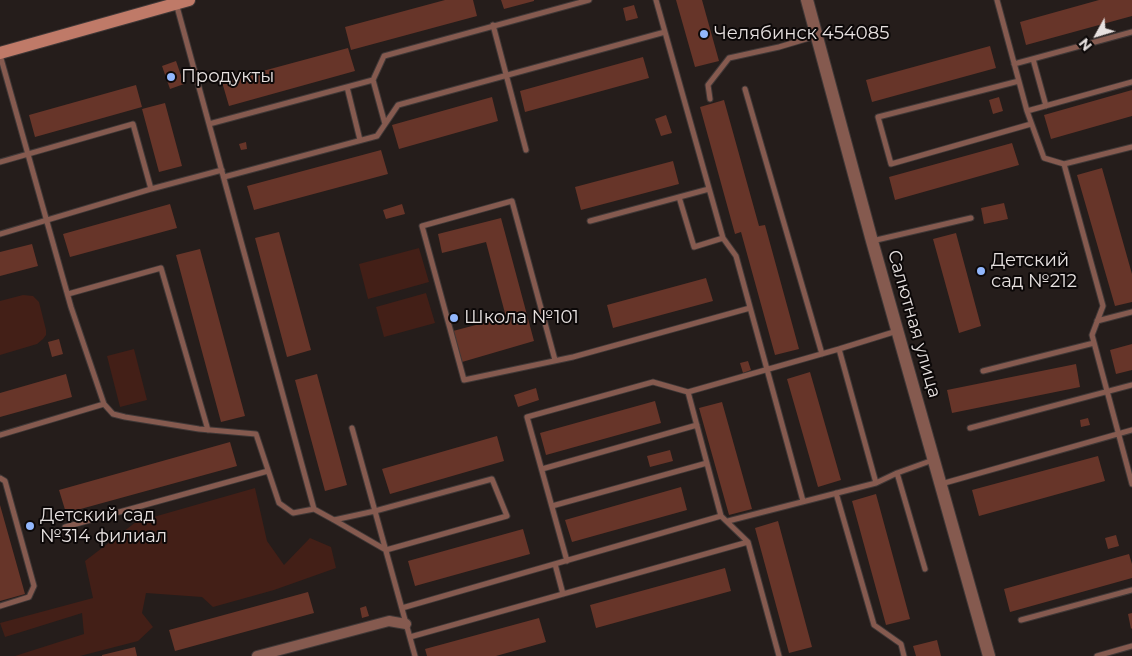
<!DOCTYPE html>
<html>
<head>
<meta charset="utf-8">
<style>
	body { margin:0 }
	#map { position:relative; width:1132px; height:656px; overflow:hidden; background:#251d1b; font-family:Montserrat,sans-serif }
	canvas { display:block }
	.north { position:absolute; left:1072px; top:10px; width:50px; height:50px; -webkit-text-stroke:4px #0c0808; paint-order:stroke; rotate:231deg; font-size:14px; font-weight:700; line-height:20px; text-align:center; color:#e7e1e0 }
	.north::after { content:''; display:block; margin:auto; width:18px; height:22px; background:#e7e1e0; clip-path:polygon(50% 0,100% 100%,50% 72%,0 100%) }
</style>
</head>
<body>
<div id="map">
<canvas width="1132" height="656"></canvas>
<div class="north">N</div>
</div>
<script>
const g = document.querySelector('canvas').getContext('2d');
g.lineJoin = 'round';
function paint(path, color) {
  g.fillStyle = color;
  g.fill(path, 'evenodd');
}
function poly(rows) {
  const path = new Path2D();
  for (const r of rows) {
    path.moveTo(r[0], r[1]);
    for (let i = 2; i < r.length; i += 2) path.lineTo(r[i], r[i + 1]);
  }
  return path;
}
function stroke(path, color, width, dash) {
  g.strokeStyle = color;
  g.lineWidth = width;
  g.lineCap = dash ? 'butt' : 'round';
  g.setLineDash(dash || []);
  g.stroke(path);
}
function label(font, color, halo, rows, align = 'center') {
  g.font = font + ' Montserrat,sans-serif';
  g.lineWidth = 4;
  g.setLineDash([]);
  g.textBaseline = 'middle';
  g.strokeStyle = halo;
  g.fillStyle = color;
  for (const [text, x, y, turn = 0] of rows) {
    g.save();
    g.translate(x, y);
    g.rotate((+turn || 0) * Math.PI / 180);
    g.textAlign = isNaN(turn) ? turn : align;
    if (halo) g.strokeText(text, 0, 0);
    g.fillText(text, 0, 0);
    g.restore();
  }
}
paint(poly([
	[419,248,429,282,368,299,359,264],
	[426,293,435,323,384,337,376,307],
	[23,295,33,296,39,302,46,330,46,335,43,339,37,344,0,355,0,301],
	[134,349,147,400,120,407,107,356],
	[255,488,267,541,284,565,310,538,331,547,336,568,274,590,213,607,202,597,146,593,142,613,153,627,138,641,80,656,15,656,84,634,82,613,5,637,0,623,93,598,85,561,136,522]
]), '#431f17');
paint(poly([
	[445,0,473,0,477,16,351,50,345,27],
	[501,0,534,0,534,1,504,9],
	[676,0,702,0,719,61,695,67],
	[1099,0,1132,0,1132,16,1026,45,1020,22],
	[634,5,638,18,626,21,623,8],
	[990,46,996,68,872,102,866,80],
	[348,48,355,71,229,106,222,82],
	[643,57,649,78,525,112,520,91],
	[176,61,184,84,170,89,162,66],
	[136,85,142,107,35,137,29,115],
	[1132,90,1132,116,1051,139,1044,115],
	[492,97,498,121,399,149,392,125],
	[999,97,1003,111,993,114,989,100],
	[724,100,759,226,765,225,799,349,775,355,741,232,735,234,700,107],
	[165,103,182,166,159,172,142,109],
	[666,115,672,133,661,136,655,119],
	[246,142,247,149,241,150,239,144],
	[1012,143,1019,165,895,200,889,177],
	[381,150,388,174,254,210,247,186],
	[673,161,679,184,581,210,575,187],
	[1102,168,1132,274,1132,302,1115,306,1077,175],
	[1004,203,1008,219,984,224,981,208],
	[170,204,177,228,70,257,63,234],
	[402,204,405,214,386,219,383,210],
	[501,218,534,341,462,362,453,331,506,317,486,242,442,253,438,234],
	[279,232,311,350,287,357,255,238],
	[956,233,981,326,959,333,933,239],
	[32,244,38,266,0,276,0,252],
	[200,249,245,416,221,422,176,255],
	[706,278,713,301,613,328,607,305],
	[59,339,63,354,52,357,48,342],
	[1132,344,1132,370,1116,374,1110,350],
	[748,361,751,370,743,373,740,363],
	[1076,364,1080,387,952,413,947,390],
	[810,372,841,480,818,487,787,379],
	[66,374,72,397,0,417,0,393],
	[317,374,347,485,325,491,295,380],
	[536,388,539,400,518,407,514,395],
	[655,401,661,423,546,455,540,433],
	[722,402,752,509,729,515,699,408],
	[1088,418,1090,425,1081,427,1080,420],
	[497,436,504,461,390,494,382,469],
	[230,442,237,466,66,513,59,490],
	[670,450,673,461,650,467,647,456],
	[1098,456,1105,481,979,516,972,490],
	[681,487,687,510,572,542,565,520],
	[876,494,910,619,886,625,852,501],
	[0,505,25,594,0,601],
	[778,521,812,647,789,653,755,528],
	[523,529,530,554,415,586,408,561],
	[1116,535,1119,546,1108,549,1105,538],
	[1129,554,1132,564,1132,578,1010,612,1004,589],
	[725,568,731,591,596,628,590,605],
	[308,592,314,613,175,651,169,630],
	[366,606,369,616,362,618,360,608],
	[1132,613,1132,628,1131,629,1128,614],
	[539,618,546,642,496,656,427,656,425,649],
	[937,640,941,656,916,656,913,646],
	[135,647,137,656,102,656,102,655]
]), '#673529');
const service = poly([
	[656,0,723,238,736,256,803,501],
	[997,0,1027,111,1044,158,1064,164,1103,306,1092,335,1132,484],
	[176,3,314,509],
	[493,25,526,150],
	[0,55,71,307,104,404,113,414,125,417,199,429,256,434,279,503,293,513,314,509,334,520,386,550,507,516,492,479,375,511,334,520],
	[1033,59,1046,106],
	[1014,64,1132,32],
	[373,80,385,124],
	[1019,81,878,117,891,164,1031,124],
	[347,87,360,140],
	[745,89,822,354],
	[710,99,708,85,729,58,779,47,816,36],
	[1027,111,1132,82],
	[209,124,373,80,384,56,589,0],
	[0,162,133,124,151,189],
	[1064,164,1132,147],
	[224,177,377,136,398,105,665,32],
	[679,197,694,247,723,238],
	[590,221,709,189],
	[0,234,151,189,222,170],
	[872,241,971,218],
	[68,294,161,268,208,430],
	[1097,321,1132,312],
	[839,349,876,483],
	[555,360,512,201,422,226,464,380,573,357,750,308],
	[983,371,1094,343],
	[688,392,721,516,748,542,779,656],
	[352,428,415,656],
	[970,428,1132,385],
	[0,435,104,404],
	[542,469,697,425],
	[897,473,925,569],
	[0,478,5,481,34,586,29,597,0,606],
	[941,484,1132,430],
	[836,493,874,625,901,644,904,656],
	[552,506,707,463],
	[728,521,876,483,897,473,933,460],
	[65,527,268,471],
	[567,561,527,417,653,382,688,392,839,349,897,331],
	[555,564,563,594],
	[402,608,721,516],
	[1021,620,1132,590],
	[410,637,748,542],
	[1097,656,1132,646]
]);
const minor = poly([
	[257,656,389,621,406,624]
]);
const tertiary = poly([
	[807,0,872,241,989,656]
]);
const secondary = poly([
	[0,53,189,0]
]);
stroke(service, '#403837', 7);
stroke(minor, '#403837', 12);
stroke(tertiary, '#403837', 14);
stroke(secondary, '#403837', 14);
stroke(service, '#855a4f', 5);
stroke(minor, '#855a4f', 10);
stroke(tertiary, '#855a4f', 12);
stroke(secondary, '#bf7a68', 12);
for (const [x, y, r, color] of [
	[704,34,5,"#92b7fd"],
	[171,77,5,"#92b7fd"],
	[981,271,5,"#92b7fd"],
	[454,318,5,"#92b7fd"],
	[30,526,5,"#92b7fd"]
]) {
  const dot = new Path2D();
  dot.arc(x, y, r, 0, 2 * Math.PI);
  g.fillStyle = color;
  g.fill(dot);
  stroke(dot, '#0c0808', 2);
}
label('18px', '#e7e1e0', '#0c0808', [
	["Челябинск 454085",714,34],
	["Продукты",181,77],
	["Детский",991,261],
	["сад №212",991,282],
	["Школа №101",464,318],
	["Детский сад",40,516],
	["№314 филиал",40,537]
], 'left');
label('18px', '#e7e1e0', '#0c0808', [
	["Салютная улица",914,324,74]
]);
</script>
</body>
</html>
